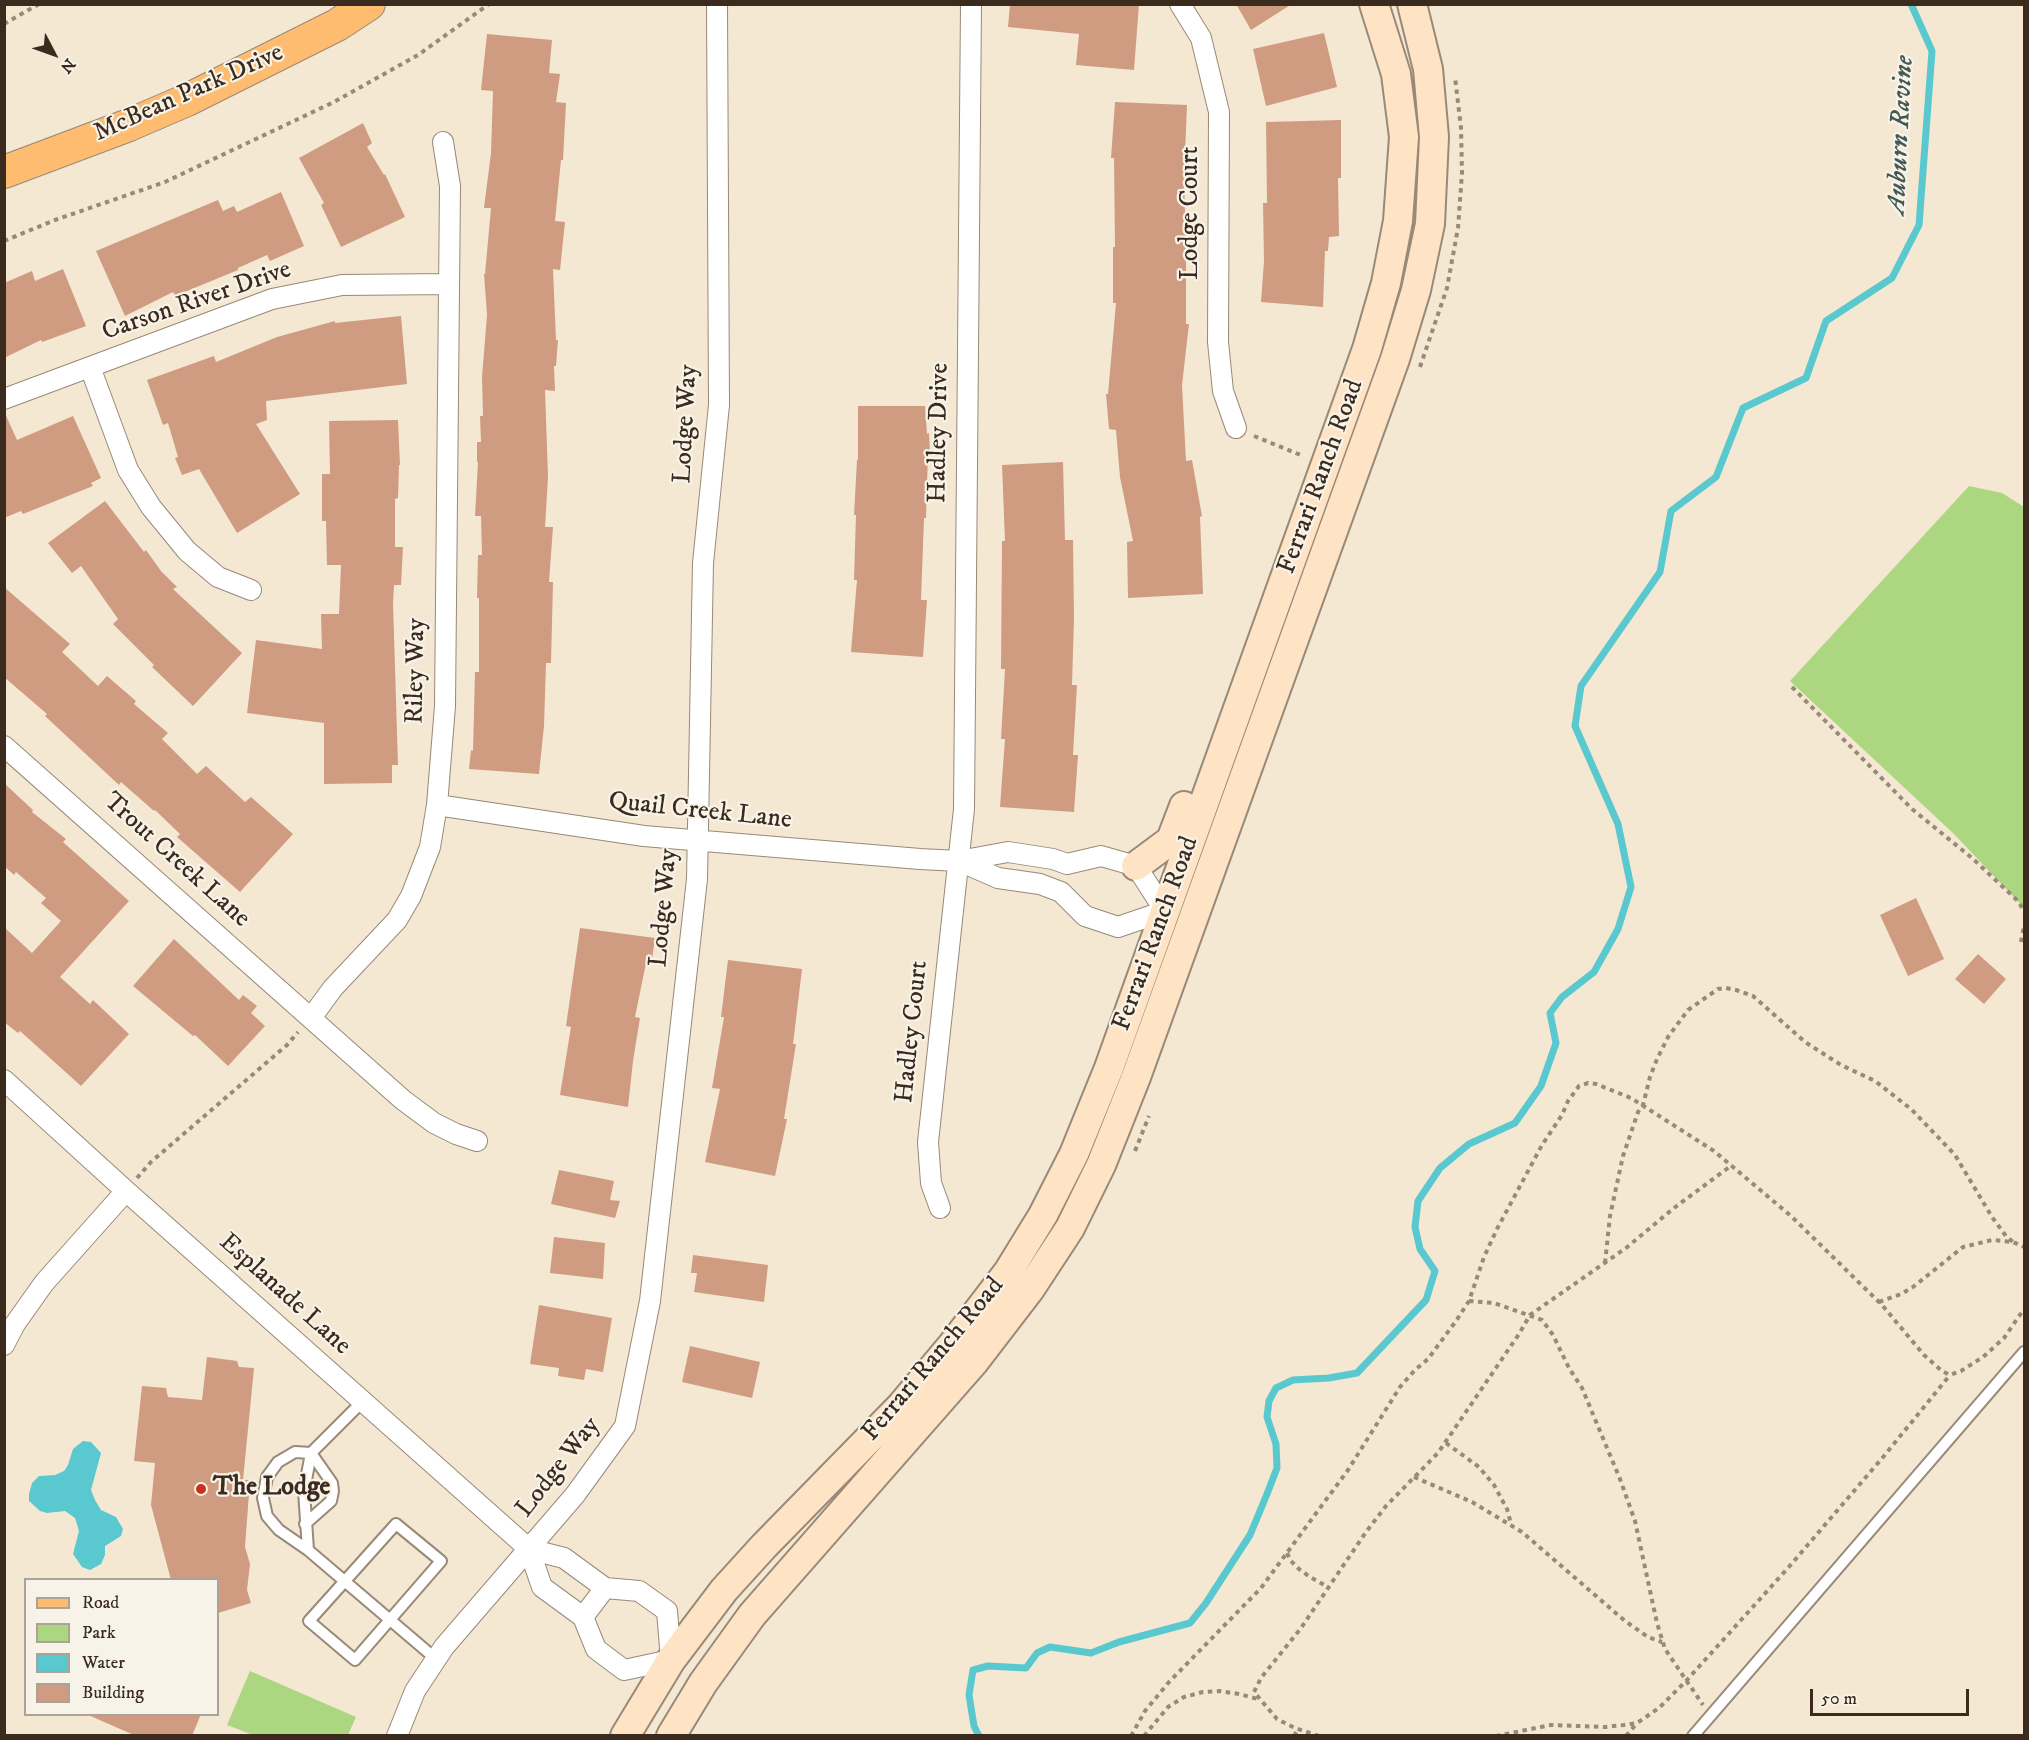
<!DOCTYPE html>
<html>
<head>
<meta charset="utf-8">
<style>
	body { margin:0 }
	#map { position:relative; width:2029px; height:1740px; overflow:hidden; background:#f4e8d3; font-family:"IM FELL DW Pica",serif }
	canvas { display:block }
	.frame { position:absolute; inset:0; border:6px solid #3b2a1e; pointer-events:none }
	.legend { position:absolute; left:24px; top:1578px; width:195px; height:138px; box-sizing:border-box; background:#f7f3e8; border:2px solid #aca397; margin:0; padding:8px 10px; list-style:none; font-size:18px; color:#3b2a1e }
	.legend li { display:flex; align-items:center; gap:12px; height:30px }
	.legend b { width:30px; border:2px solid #aca397 }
	.north { position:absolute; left:24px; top:24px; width:60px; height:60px; -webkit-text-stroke:4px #f7f3e8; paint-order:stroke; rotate:131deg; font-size:16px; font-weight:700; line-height:24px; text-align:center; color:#3b2a1e }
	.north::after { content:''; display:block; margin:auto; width:21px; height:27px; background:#3b2a1e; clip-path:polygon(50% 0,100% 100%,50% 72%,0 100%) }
	.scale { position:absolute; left:1810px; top:1689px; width:159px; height:27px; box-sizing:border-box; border:3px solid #3b2a1e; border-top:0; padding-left:8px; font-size:18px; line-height:21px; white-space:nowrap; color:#3b2a1e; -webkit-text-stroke:4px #f7f3e8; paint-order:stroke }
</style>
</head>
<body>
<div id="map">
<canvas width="2029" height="1740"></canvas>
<div class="frame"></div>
<ul class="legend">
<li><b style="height:8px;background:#fdbc6f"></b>Road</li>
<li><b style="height:16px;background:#add681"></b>Park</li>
<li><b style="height:16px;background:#5ac8cf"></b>Water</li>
<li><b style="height:16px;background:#cf9c82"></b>Building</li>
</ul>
<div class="north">N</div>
<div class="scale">50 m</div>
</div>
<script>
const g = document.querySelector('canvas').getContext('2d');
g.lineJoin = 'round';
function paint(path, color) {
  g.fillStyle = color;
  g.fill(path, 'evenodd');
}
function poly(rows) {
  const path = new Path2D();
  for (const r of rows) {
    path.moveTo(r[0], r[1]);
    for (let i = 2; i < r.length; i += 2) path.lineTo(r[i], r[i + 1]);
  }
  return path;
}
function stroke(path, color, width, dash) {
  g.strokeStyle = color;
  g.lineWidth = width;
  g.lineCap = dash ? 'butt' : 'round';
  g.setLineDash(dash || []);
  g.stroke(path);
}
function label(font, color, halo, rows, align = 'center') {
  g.font = font + ' "IM FELL DW Pica",serif';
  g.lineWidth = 4.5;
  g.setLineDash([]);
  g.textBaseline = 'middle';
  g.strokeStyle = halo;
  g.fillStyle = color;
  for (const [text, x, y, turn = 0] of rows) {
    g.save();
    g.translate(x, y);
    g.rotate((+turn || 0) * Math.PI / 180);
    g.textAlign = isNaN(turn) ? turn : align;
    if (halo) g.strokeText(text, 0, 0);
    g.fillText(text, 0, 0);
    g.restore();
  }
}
paint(poly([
	[1969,486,2002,493,2024,507,2024,908,1954,834,1790,681],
	[250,1671,356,1717,348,1735,253,1735,227,1725]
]), '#add681');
paint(poly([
	[83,1441,91,1442,101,1453,91,1490,95,1500,101,1510,116,1517,123,1529,121,1536,105,1546,105,1555,101,1564,90,1570,82,1567,73,1554,79,1531,75,1518,65,1511,47,1513,40,1511,29,1501,29,1494,32,1483,39,1476,55,1475,64,1471,68,1465,73,1449]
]), '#5ac8cf');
stroke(poly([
	[979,1736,974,1726,969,1695,973,1670,988,1666,1026,1668,1037,1653,1050,1647,1091,1653,1119,1642,1190,1623,1206,1603,1250,1535,1267,1494,1277,1468,1276,1444,1267,1417,1269,1401,1276,1388,1293,1380,1329,1378,1357,1373,1426,1300,1435,1271,1420,1249,1415,1227,1418,1201,1440,1168,1469,1144,1515,1123,1541,1086,1556,1043,1550,1013,1562,997,1594,972,1618,929,1631,887,1618,824,1575,726,1581,686,1660,572,1671,511,1716,477,1743,408,1806,378,1826,321,1892,278,1919,225,1932,51,1911,4]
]), '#5ac8cf', 7);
paint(poly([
	[1010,4,1139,4,1134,70,1076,65,1079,34,1008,27],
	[1236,4,1292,4,1251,30],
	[1324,33,1337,87,1266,106,1253,49],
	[487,34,552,40,549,73,560,74,556,102,566,103,563,160,561,160,555,221,565,222,560,270,553,269,556,340,558,340,556,366,554,366,555,391,545,390,548,477,545,527,553,527,549,582,553,582,551,663,546,663,544,726,539,774,469,769,471,750,473,751,475,672,479,672,479,598,477,598,478,555,482,555,481,516,475,516,478,462,477,462,477,442,481,442,480,416,483,416,482,377,487,315,484,274,485,274,491,208,484,208,491,153,493,91,481,90],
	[1115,102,1187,105,1184,178,1186,245,1186,324,1189,324,1182,385,1186,461,1192,460,1202,516,1200,517,1203,594,1128,598,1127,542,1133,541,1120,477,1116,430,1109,429,1106,394,1108,394,1116,303,1113,303,1113,247,1115,247,1114,158,1111,158],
	[1341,120,1341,178,1338,178,1339,236,1329,237,1328,251,1325,251,1323,307,1261,302,1264,261,1263,203,1267,203,1266,122],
	[363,123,372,143,367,147,384,175,385,174,405,217,341,247,321,205,324,203,299,158],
	[281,192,304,246,270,261,267,255,238,268,238,270,175,296,173,292,125,316,96,251,218,200,223,211,234,206,237,212],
	[63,269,86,326,42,342,41,340,4,358,4,283,32,271,35,281],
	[401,316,407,384,266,401,267,420,256,424,300,494,237,533,199,469,182,475,175,458,178,457,168,423,163,425,147,380,214,356,216,362,277,337,335,321,335,323],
	[858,406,925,406,927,434,929,433,930,453,928,453,926,518,924,518,921,600,927,600,923,657,851,652,857,580,854,580,856,515,854,515,857,460,858,460],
	[4,411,17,440,73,416,101,478,91,483,93,486,23,514,21,511,4,518],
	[398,420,400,465,399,465,398,498,395,499,395,547,403,547,401,585,394,585,393,603,398,765,392,765,392,783,324,784,324,723,247,713,256,640,322,649,321,614,339,614,341,565,327,565,326,521,322,521,322,474,330,474,329,421],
	[1063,462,1065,540,1073,540,1074,618,1072,685,1077,685,1073,755,1078,755,1074,812,1000,807,1005,739,1001,739,1005,669,1001,669,1002,541,1005,541,1002,465],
	[105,501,144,552,146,550,161,571,177,587,173,589,242,653,193,706,152,667,154,665,113,624,118,619,81,566,72,573,48,543],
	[4,587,70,644,62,652,98,686,107,676,136,701,134,704,168,733,162,739,197,774,206,766,245,802,251,797,293,834,240,892,177,837,180,834,155,810,154,811,121,782,119,785,45,716,47,714,4,677],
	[4,783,33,810,32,812,66,839,63,842,129,901,60,977,90,1004,93,1000,129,1034,81,1086,20,1031,18,1033,4,1022,4,927,32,953,61,921,41,903,46,898,16,872,14,875,4,866],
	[1916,898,1944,959,1908,976,1880,915],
	[580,928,655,938,652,959,647,958,635,1017,640,1018,633,1061,628,1107,560,1095,571,1027,566,1026],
	[174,939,239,1000,243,995,257,1006,251,1013,265,1026,228,1066,195,1035,193,1036,133,986],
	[1978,954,2006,979,1984,1004,1955,979],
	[728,960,802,969,793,1044,796,1044,784,1119,787,1119,775,1176,705,1162,720,1089,712,1088,724,1017,721,1017],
	[559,1170,614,1181,610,1200,620,1201,615,1218,551,1204],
	[554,1237,605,1243,603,1279,550,1273],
	[693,1255,768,1265,764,1302,694,1292,697,1273,691,1273],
	[539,1305,612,1318,603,1372,586,1369,584,1380,558,1376,559,1368,530,1364],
	[690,1346,760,1362,752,1398,682,1382],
	[207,1357,237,1361,239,1367,254,1368,243,1480,250,1480,245,1547,250,1564,247,1590,251,1603,218,1613,218,1580,171,1580,151,1505,155,1463,134,1461,142,1386,166,1388,168,1397,202,1400],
	[86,1714,201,1714,192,1736,136,1736]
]), '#cf9c82');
const service = poly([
	[311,1453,295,1452,278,1462,267,1477,263,1498,267,1516,279,1530,308,1550,436,1659],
	[305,1524,331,1501,333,1491,332,1483,311,1453],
	[396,1524,441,1561,355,1660,309,1621,396,1524],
	[308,1550,304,1491,311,1453,363,1401],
	[1693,1736,2024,1352]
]);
const minor = poly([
	[1180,4,1201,38,1219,112,1218,342,1223,391,1236,428],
	[90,367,128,470,151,507,187,551,218,577,251,590],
	[4,399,272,299,342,285,448,284],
	[4,746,403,1100,434,1123,456,1134,477,1141],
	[437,805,644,836,920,859,959,861,1008,852,1053,859,1067,864,1101,856,1136,866,1165,911,1118,927,1085,916,1061,892,1040,884,998,878,959,861],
	[311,1018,333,988,397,920,411,896,430,847,437,805,445,706,450,186,443,142],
	[4,1080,126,1191,529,1549,564,1558,605,1588,639,1591,667,1611,671,1660,624,1670,596,1649,583,1617,542,1587,529,1549],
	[940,1208,931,1183,928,1142,964,809,971,4],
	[4,1345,15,1324,44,1283,126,1191],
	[583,1617,605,1588],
	[397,1736,415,1691,444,1647,575,1495,625,1426,650,1301,697,879,703,563,719,405,717,4]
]);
const secondary = poly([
	[1136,866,1171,840,1184,806],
	[625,1736,671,1660,724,1590,764,1546,901,1406,953,1344,1008,1272,1043,1215,1074,1154,1109,1068,1367,349,1386,283,1398,221,1404,137,1396,74,1374,4],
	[671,1736,703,1683,752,1615,974,1362,1030,1289,1070,1228,1101,1165,1136,1077,1395,359,1416,290,1430,224,1434,137,1428,69,1412,4]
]);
const primary = poly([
	[4,172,129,125,187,100,337,25,369,4]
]);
stroke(service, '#988978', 14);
stroke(minor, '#988978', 22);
stroke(secondary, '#988978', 32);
stroke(primary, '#988978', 34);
stroke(poly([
	[4,24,39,4],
	[4,241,55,220,165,182,334,102,418,55,489,4],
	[1420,367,1447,288,1458,228,1462,173,1461,128,1455,77],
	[1254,436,1303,456],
	[1792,687,1912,809,1972,858,2019,902,2024,912],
	[2021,942,2024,926],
	[1135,1151,1149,1116],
	[137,1178,151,1162,287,1045,298,1032],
	[1605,1263,1610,1216,1623,1156,1638,1112,1643,1105,1650,1077,1657,1059,1668,1037,1688,1010,1718,989,1726,988,1736,990,1753,996,1805,1042,1841,1065,1875,1081,1911,1109,1955,1155,1992,1217,2006,1236,2013,1242],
	[1469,1301,1494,1303,1542,1320,1553,1335,1569,1368,1582,1388,1620,1479,1635,1521,1657,1623,1665,1649,1703,1705],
	[1879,1302,1901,1294,1913,1287,1963,1247,1992,1240,2013,1242,2024,1247],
	[1446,1443,1479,1467,1494,1485,1507,1509,1511,1524],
	[1414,1477,1472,1502,1522,1532,1625,1621,1648,1637,1662,1642],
	[1287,1553,1291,1561,1299,1569,1310,1577,1328,1587],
	[1131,1736,1145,1711,1169,1682,1261,1588,1348,1470,1400,1387,1415,1370,1428,1359,1456,1321,1469,1301,1484,1257,1497,1229,1542,1145,1562,1115,1568,1101,1579,1086,1588,1083,1596,1084,1631,1098,1714,1151,1791,1216,1882,1305,1924,1355,1942,1371,1950,1375,1961,1371,1983,1357,2004,1338,2024,1309],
	[1144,1736,1168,1707,1184,1697,1203,1692,1219,1691,1239,1694,1258,1699],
	[1294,1736,1298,1729],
	[1319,1736,1295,1728,1277,1719,1254,1692,1261,1678,1301,1628,1366,1532,1386,1506,1438,1453,1519,1334,1530,1315,1626,1248,1674,1208,1732,1165],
	[1496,1736,1551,1725,1606,1727,1624,1725,1637,1723,1659,1708,1686,1681,1788,1568,1884,1456,1950,1375],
	[1626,1736,1637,1723]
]), '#988978', 4, [4.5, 4.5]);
stroke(service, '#fff', 10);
stroke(minor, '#fff', 20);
stroke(secondary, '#fee4c5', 28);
stroke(primary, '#fdbc6f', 32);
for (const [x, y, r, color] of [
	[201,1489,6,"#c8321e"]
]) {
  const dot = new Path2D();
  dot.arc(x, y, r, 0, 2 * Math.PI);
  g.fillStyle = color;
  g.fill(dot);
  stroke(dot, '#f7f3e8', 2);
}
label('26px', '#3b2a1e', '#f7f3e8', [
	["McBean Park Drive",189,94,-24],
	["Lodge Court",1192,213,-90],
	["Carson River Drive",197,302,-19],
	["Lodge Way",687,424,-87],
	["Hadley Drive",940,433,-89],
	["Ferrari Ranch Road",1322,477,-70],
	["Riley Way",417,671,-89],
	["Quail Creek Lane",700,812,6],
	["Trout Creek Lane",176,861,42],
	["Lodge Way",665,908,-85],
	["Ferrari Ranch Road",1157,934,-70],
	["Hadley Court",913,1032,-84],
	["Esplanade Lane",284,1295,42],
	["Ferrari Ranch Road",934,1360,-50],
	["Lodge Way",559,1468,-52]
]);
label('bold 26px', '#3b2a1e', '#f7f3e8', [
	["The Lodge",213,1489]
], 'left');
label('italic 27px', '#445953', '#f7f3e8', [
	["Auburn Ravine",1902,135,-87]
]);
</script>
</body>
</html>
